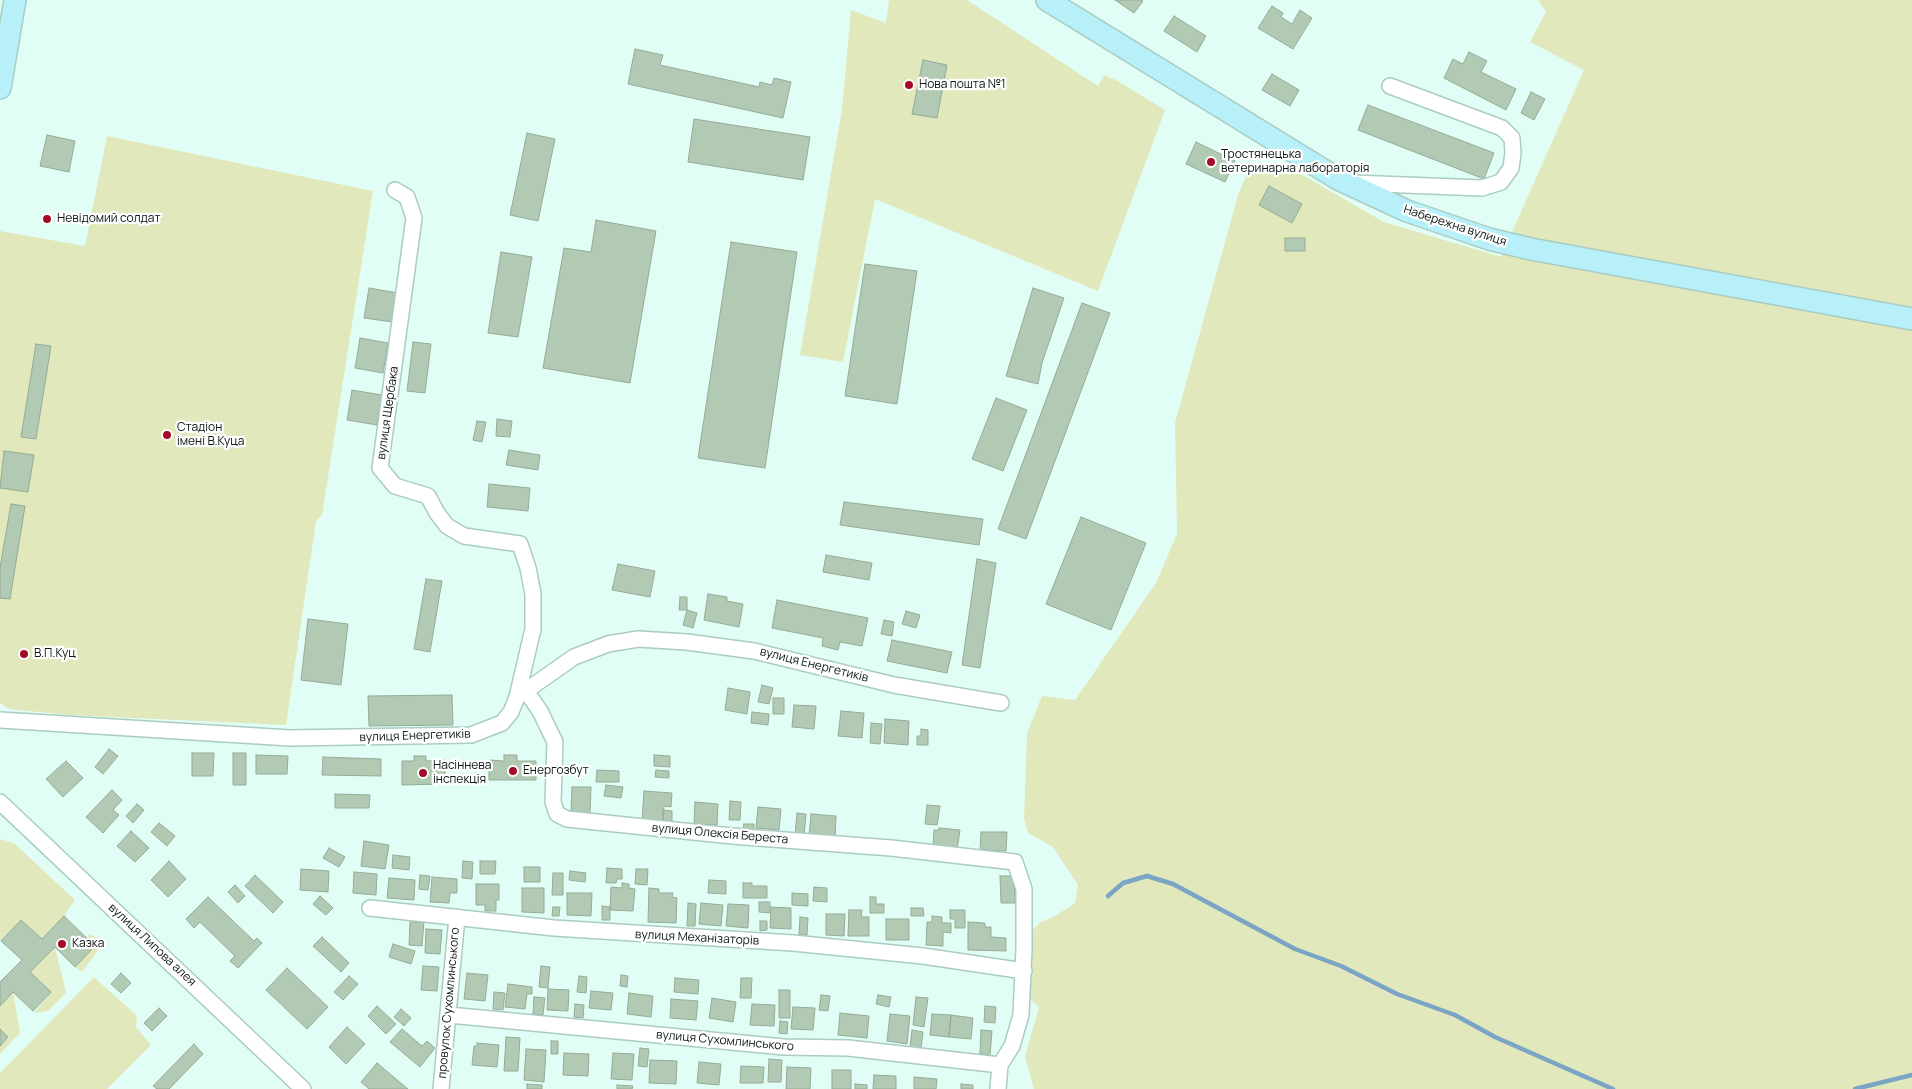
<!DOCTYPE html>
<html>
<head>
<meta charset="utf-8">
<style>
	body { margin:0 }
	canvas { display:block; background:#e1fef6 }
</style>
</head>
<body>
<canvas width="1912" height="1089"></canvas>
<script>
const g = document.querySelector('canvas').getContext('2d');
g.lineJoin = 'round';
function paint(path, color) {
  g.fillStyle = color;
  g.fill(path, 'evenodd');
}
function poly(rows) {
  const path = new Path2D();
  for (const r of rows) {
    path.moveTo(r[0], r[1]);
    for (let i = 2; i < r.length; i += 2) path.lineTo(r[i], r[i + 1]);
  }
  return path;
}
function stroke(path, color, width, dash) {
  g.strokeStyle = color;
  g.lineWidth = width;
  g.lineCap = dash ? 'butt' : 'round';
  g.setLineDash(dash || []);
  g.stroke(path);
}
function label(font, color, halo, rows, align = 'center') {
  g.font = font + ' Manrope,sans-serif';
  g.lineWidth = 4.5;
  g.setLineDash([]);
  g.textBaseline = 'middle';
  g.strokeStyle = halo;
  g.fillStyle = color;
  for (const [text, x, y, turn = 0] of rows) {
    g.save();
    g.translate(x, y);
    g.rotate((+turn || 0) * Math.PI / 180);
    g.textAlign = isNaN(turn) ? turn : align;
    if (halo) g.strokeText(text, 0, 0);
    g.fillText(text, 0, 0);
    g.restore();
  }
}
paint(poly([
	[889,0,967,0,1098,86,1104,75,1118,81,1165,110,1098,291,875,199,843,362,800,355,842,109,851,10,886,23],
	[1538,0,1912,0,1912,1089,1034,1089,1025,1057,1039,1007,1030,999,1031,931,1041,922,1055,916,1075,903,1078,885,1053,847,1028,833,1024,819,1027,733,1042,696,1075,700,1156,583,1177,534,1175,423,1238,195,1249,170,1283,164,1384,222,1501,257,1584,70,1530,42,1546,12],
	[107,136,373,191,322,515,316,521,286,725,68,715,9,709,0,703,0,231,85,246],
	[0,839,14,843,75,900,64,916,42,939,21,920,1,941,0,939],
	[89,934,97,938,101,947,82,972,75,967],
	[55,947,66,993,48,1011,34,1013,51,992,30,972],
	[94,977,137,1016,136,1027,151,1045,107,1089,0,1089,0,1073],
	[13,992,20,1033,0,1054,0,1046,8,1037,0,1029,0,1006]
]), '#e1e8bc');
stroke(poly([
	[1108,896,1123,883,1147,876,1173,884,1295,949,1341,966,1397,994,1455,1015,1495,1037,1613,1089],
	[1855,1089,1912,1075]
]), '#7aa5c5', 4.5);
const building = poly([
	[1115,0,1141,0,1143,1,1134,13,1115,0],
	[1272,6,1283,13,1281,17,1292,24,1300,10,1312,18,1293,49,1258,28,1272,6],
	[1174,16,1206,36,1197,52,1164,31,1174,16],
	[635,49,663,55,660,65,759,87,760,82,772,85,774,78,791,82,783,118,628,84,635,49],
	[1469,52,1487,61,1481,72,1516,89,1506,110,1444,78,1453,59,1463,64,1469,52],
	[923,60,947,65,937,118,912,114,923,60],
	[1272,74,1299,90,1290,106,1262,90,1272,74],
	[1531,92,1545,99,1534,120,1521,113,1531,92],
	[1368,105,1494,153,1484,179,1358,130,1368,105],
	[694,119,810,137,803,180,688,162,694,119],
	[527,133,555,139,538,221,510,215,527,133],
	[47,135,75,141,69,172,40,166,47,135],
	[1196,142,1235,161,1225,182,1186,164,1196,142],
	[1269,186,1302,204,1292,223,1259,205,1269,186],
	[596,220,656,231,630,383,543,368,564,248,591,252,596,220],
	[1285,238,1305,238,1305,251,1285,251,1285,238],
	[731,242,797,252,765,468,698,458,731,242],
	[501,252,532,257,518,337,488,333,501,252],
	[865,264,917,271,897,404,845,396,865,264],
	[369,288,398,293,393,322,364,318,369,288],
	[1033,288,1064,298,1042,363,1038,384,1006,376,1033,288],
	[1082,303,1110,313,1026,539,998,529,1082,303],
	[360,338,388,343,383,373,355,368,360,338],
	[413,342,431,344,425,393,407,391,413,342],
	[36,344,51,346,36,439,21,437,36,344],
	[352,390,382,395,377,425,347,420,352,390],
	[996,398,1027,410,1003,471,972,459,996,398],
	[497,419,512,421,510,437,496,436,497,419],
	[477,421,486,422,482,442,473,440,477,421],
	[509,450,540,455,538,470,506,465,509,450],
	[4,451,34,455,28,492,0,488,4,451],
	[489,484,530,488,528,511,487,507,489,484],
	[844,502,983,519,979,545,840,525,844,502],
	[11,504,25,506,10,599,0,598,0,568,11,504],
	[1081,517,1146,543,1111,630,1046,604,1081,517],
	[826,555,872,563,869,580,823,572,826,555],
	[977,559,996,563,980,668,962,665,977,559],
	[618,564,655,571,650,597,612,590,618,564],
	[426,579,442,581,430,652,414,649,426,579],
	[708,594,727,597,727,601,743,604,739,627,704,620,708,594],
	[680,597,687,597,687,610,679,610,680,597],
	[777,600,868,618,862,646,840,642,838,650,822,646,823,638,772,628,777,600],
	[687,610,697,613,693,628,683,625,687,610],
	[906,611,920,615,916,628,902,624,906,611],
	[308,619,348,624,341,685,301,680,308,619],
	[884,620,894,622,892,636,881,634,884,620],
	[892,640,952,652,947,673,887,661,892,640],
	[762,685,773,688,769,704,758,702,762,685],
	[728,688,750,692,747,714,725,710,728,688],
	[452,695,453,725,369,726,368,696,452,695],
	[773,698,784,698,784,714,773,714,773,698],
	[794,705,816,706,814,729,792,727,794,705],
	[841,711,864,713,862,738,838,736,841,711],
	[752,712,769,714,768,725,751,723,752,712],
	[885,719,909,721,908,745,884,743,885,719],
	[871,723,882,724,880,744,870,743,871,723],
	[921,729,928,730,928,745,917,745,917,736,921,736,921,729],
	[109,749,118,756,103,774,95,767,109,749],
	[192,753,214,753,213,776,192,776,192,753],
	[233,753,246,753,246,785,233,785,233,753],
	[256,755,288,756,287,774,256,774,256,755],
	[504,755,517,755,517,761,536,761,536,780,489,780,489,760,504,761,504,755],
	[654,755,670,756,670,767,654,766,654,755],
	[414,756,426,756,426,761,445,760,445,784,402,785,402,761,414,761,414,756],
	[323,757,381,759,381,776,322,775,323,757],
	[66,761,83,778,63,797,46,779,66,761],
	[597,770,619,771,619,782,596,782,597,770],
	[656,770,669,771,669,778,655,777,656,770],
	[606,785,623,787,621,798,604,796,606,785],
	[572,787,591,787,590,814,571,813,572,787],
	[112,790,122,800,113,810,119,815,103,833,86,817,112,790],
	[644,791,672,793,671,807,664,806,663,823,642,822,644,791],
	[335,794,370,795,369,808,335,808,335,794],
	[730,801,741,802,740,820,729,820,730,801],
	[695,802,718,804,717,825,694,824,695,802],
	[137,804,144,810,133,823,126,816,137,804],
	[927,805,940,806,937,825,925,824,927,805],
	[758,807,781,809,779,830,756,828,758,807],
	[663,810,672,811,672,824,663,823,663,810],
	[797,813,806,814,804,837,795,836,797,813],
	[811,814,836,816,835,839,809,837,811,814],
	[159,823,175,836,167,846,151,832,159,823],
	[744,824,754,824,754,830,743,829,744,824],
	[939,828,960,830,957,850,933,847,934,830,939,830,939,828],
	[131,831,149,848,135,862,117,846,131,831],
	[981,832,1007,832,1006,851,980,850,981,832],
	[364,841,389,845,385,869,361,866,364,841],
	[329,848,345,857,339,867,323,858,329,848],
	[393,855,410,857,409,870,392,868,393,855],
	[169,861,186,879,168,897,151,880,169,861],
	[463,861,473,862,472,879,462,878,463,861],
	[480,861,496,861,495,874,480,874,480,861],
	[524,867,540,867,540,882,524,882,524,867],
	[607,868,622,869,622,879,617,879,616,883,606,883,607,868],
	[301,869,329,871,328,892,300,890,301,869],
	[636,869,648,869,647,885,635,884,636,869],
	[570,871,586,873,585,882,569,880,570,871],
	[354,872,377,874,376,895,353,893,354,872],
	[553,873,563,873,563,895,552,895,553,873],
	[255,875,283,902,273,913,245,886,255,875],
	[420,875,430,876,428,890,419,889,420,875],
	[1000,876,1014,876,1015,903,1001,903,1000,876],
	[432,877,457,879,457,893,450,893,449,903,430,902,432,877],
	[389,878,415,880,414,900,387,898,389,878],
	[709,880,726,881,726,894,708,893,709,880],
	[622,883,629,884,629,888,635,889,633,911,610,910,611,887,622,888,622,883],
	[743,883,752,883,752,886,767,886,767,898,743,898,743,883],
	[476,884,499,884,499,900,496,900,496,911,485,911,485,905,476,905,476,884],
	[235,885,245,896,238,903,228,892,235,885],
	[814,887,827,888,827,902,813,901,814,887],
	[522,888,544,888,544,913,522,912,522,888],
	[649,888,659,889,659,893,673,893,672,897,677,898,676,923,648,922,649,888],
	[567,893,592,893,591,916,567,915,567,893],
	[792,893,808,894,808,906,792,905,792,893],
	[320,896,333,908,326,915,313,904,320,896],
	[208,897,254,941,257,938,262,943,238,968,230,961,235,956,200,922,194,928,186,919,208,897],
	[870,897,876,897,876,904,884,904,884,913,870,913,870,897],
	[759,902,770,902,770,913,759,912,759,902],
	[688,903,696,904,695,926,687,926,688,903],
	[701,903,723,905,721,926,699,924,701,903],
	[728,904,749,905,748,928,726,926,728,904],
	[602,906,610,907,610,920,602,920,602,906],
	[553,907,560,907,559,916,552,916,553,907],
	[771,907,791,908,791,929,770,928,771,907],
	[911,908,923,908,924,916,911,916,911,908],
	[849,910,862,910,861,917,869,917,869,936,848,936,849,910],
	[950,910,965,910,965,928,955,928,955,919,950,919,950,910],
	[826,914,845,914,844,936,826,935,826,914],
	[64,916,95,946,75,967,55,947,30,972,51,992,33,1011,13,992,0,1006,0,982,22,960,1,941,21,920,42,939,64,916],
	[932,916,942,917,942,923,951,923,951,933,943,932,943,946,926,945,927,922,932,922,932,916],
	[800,917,808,918,807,935,799,935,800,917],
	[886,919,909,919,909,940,886,940,886,919],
	[760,921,767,921,767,930,760,931,760,921],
	[410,922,424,922,422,946,409,945,410,922],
	[968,922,985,923,985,927,991,927,991,937,1006,938,1006,951,968,950,968,922],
	[426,929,442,930,440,954,425,953,426,929],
	[322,937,349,963,341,972,313,946,322,937],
	[393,944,415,951,411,964,389,957,393,944],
	[423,966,439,967,437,991,421,990,423,966],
	[541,966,550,967,548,988,539,987,541,966],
	[287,968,328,1007,307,1029,266,990,287,968],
	[121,973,131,983,121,993,111,984,121,973],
	[467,973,488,975,485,1001,464,999,467,973],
	[621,975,628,976,627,987,620,986,621,975],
	[349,976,358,984,343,1000,334,992,349,976],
	[579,976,587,977,586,993,577,992,579,976],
	[675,978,699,980,698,994,674,992,675,978],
	[741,978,752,978,751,998,740,998,741,978],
	[508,984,532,987,532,994,527,994,525,1009,505,1007,508,984],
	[548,989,569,990,568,1011,547,1010,548,989],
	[779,990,790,990,790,1018,779,1018,779,990],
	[591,991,613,993,611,1010,589,1008,591,991],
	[494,992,505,993,503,1010,493,1009,494,992],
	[629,993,653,996,651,1017,627,1014,629,993],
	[821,995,830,996,828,1011,819,1010,821,995],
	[878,995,891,997,889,1007,876,1004,878,995],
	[534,997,545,998,543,1015,533,1014,534,997],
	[916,997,928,998,924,1027,913,1025,916,997],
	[712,998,736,1002,733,1022,709,1018,712,998],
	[671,999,698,1001,696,1020,670,1018,671,999],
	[575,1004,584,1005,583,1018,574,1017,575,1004],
	[752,1004,775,1005,774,1026,750,1025,752,1004],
	[377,1006,396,1024,386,1034,368,1016,377,1006],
	[985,1006,996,1007,995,1023,984,1022,985,1006],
	[793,1007,815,1008,813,1030,791,1029,793,1007],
	[159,1008,167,1016,152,1031,144,1023,159,1008],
	[401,1009,411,1018,404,1026,394,1017,401,1009],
	[840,1013,869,1016,867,1038,838,1035,840,1013],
	[890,1014,910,1016,907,1044,887,1041,890,1014],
	[932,1014,951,1015,949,1037,930,1035,932,1014],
	[951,1015,973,1018,971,1039,949,1037,951,1015],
	[780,1021,788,1022,787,1034,779,1033,780,1021],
	[347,1027,365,1044,346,1064,329,1047,347,1027],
	[0,1029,8,1037,0,1046,0,1029],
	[402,1029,422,1046,427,1041,435,1048,420,1067,390,1042,402,1029],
	[912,1030,923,1032,921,1048,910,1047,912,1030],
	[981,1030,992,1031,990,1055,980,1054,981,1030],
	[506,1037,520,1038,518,1071,504,1071,506,1037],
	[551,1041,558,1041,558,1054,551,1054,551,1041],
	[477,1043,499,1045,497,1067,472,1065,474,1046,477,1046,477,1043],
	[194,1044,203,1054,169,1089,157,1089,153,1086,194,1044],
	[640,1048,649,1049,647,1067,638,1066,640,1048],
	[526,1049,546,1050,544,1082,524,1080,526,1049],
	[564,1053,589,1054,588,1076,563,1075,564,1053],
	[613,1053,634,1054,632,1080,611,1079,613,1053],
	[769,1059,782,1060,781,1082,768,1082,769,1059],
	[650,1060,677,1061,676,1084,649,1083,650,1060],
	[699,1062,721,1064,719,1085,697,1083,699,1062],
	[377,1063,408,1089,369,1089,361,1082,377,1063],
	[741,1066,764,1067,763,1083,740,1083,741,1066],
	[787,1067,811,1068,810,1089,786,1089,787,1067],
	[832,1070,851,1070,851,1089,832,1089,832,1070],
	[874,1075,896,1076,896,1089,873,1089,874,1075],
	[914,1077,937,1079,936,1089,914,1089,914,1077],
	[527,1084,542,1085,542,1089,527,1089,527,1084],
	[855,1084,867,1085,867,1089,855,1089,855,1084],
	[961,1084,973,1085,973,1089,961,1089,961,1084],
	[617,1085,633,1086,632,1089,617,1089,617,1085]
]);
paint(building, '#b2c9b3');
stroke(building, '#95ab96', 1);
const minor = poly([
	[1353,183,1482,188,1501,182,1511,168,1513,153,1512,138,1502,128,1390,86],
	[395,190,407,197,414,218,380,468,395,486,428,496,437,513,447,526,464,536,520,544,528,568,533,594,533,629,517,697],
	[526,691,540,711,555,742,553,802,557,814,567,819,732,836,891,848,1015,862,1024,889,1024,949,1021,1015,1012,1046,1000,1065,998,1089],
	[0,720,290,738,471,735,502,723,511,712,517,697,574,657,608,644,638,639,687,642,754,651,894,685,1001,703],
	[0,802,303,1089],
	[370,908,554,928,793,943,923,956,1024,971],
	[449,1015,784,1047,848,1048,1000,1065],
	[441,1089,457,917]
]);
const secondary = poly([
	[1047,0,1338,179,1407,211,1489,239,1531,249,1912,319],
	[0,88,15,0]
]);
stroke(minor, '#a9ccc3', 18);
stroke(secondary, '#a9ccc3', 24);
stroke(minor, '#fff', 15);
stroke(secondary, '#b7f0f8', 21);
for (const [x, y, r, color] of [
	[909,85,5,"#a50a2a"],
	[1211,162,5,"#a50a2a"],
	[47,219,5,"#a50a2a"],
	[167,435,5,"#a50a2a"],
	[24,654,5,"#a50a2a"],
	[513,771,5,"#a50a2a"],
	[423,773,5,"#a50a2a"],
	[62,944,5,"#a50a2a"]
]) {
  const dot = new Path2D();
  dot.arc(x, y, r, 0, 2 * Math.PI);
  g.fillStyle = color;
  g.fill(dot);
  stroke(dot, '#fff', 2);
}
label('12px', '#0a1714', '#fff', [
	["Нова пошта №1",919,85],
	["Тростянецька",1221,155],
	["ветеринарна лабораторія",1221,169],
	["Невідомий солдат",57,219],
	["Стадіон",177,428],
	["імені В.Куца",177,442],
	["В.П.Куц",34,654],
	["Насіннева",433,766],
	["інспекція",433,780],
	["Енергозбут",523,771],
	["Казка",72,944]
], 'left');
label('12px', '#0a1714', '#fff', [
	["Набережна вулиця",1455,226,18],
	["вулиця Щербака",388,413,-82],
	["вулиця Енергетиків",814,665,14],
	["вулиця Енергетиків",415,736,-2],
	["вулиця Олексія Береста",720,834,5],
	["вулиця Механізаторів",697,938,3],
	["вулиця Липова алея",152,945,43],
	["провулок Сухомлинського",449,1003,-85],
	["вулиця Сухомлинського",725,1041,5]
]);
</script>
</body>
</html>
